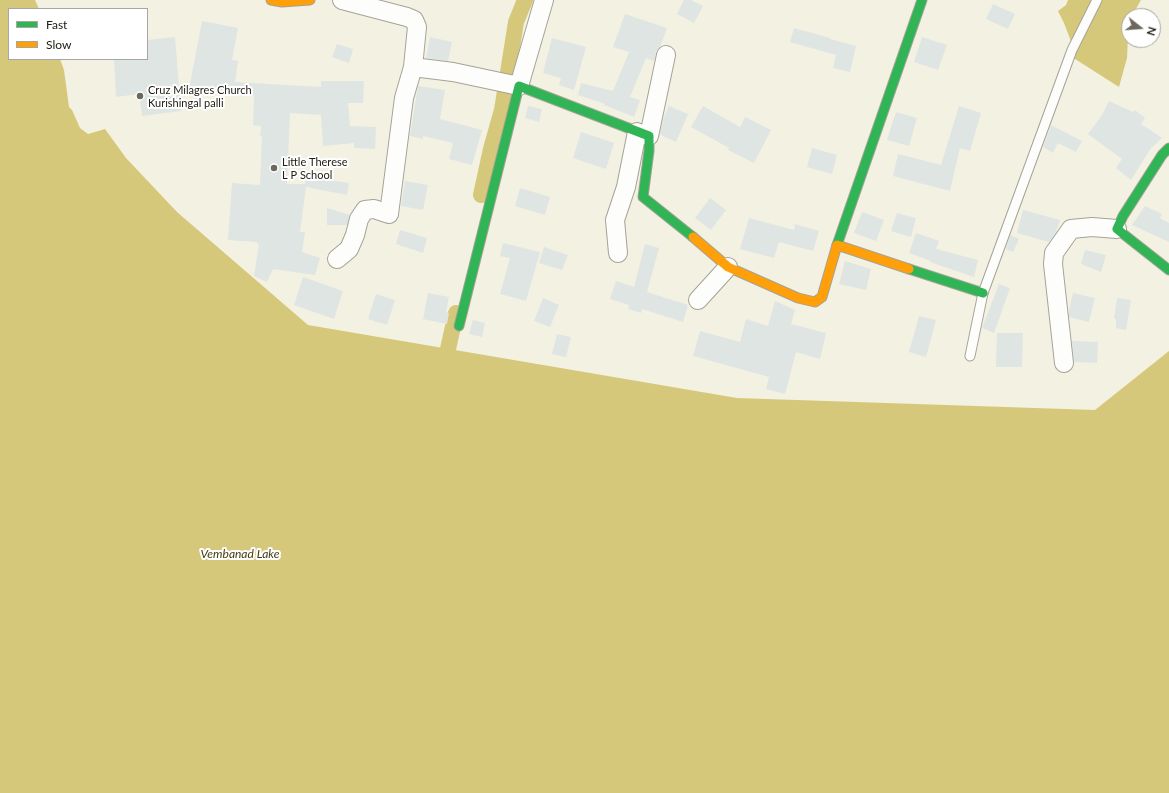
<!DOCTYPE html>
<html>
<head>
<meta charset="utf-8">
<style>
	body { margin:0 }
	#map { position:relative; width:1169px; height:793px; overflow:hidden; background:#f3f1e2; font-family:Lato,sans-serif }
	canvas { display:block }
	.legend { position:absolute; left:8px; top:8px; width:140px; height:52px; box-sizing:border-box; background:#fff; border:1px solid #a7a6a2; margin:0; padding:5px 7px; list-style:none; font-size:12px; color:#222016 }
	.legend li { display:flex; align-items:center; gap:8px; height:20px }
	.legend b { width:20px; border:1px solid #a7a6a2 }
	.north { position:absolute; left:1121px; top:8px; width:40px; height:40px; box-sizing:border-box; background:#fff; border:1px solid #a7a6a2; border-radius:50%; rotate:107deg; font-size:11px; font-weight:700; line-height:16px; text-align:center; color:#222016 }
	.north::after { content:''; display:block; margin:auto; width:14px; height:18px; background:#6b695d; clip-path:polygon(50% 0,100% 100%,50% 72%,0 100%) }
</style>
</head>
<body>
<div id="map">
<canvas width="1169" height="793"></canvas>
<ul class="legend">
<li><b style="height:5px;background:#30b455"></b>Fast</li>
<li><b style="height:5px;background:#ff9f0a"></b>Slow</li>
</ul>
<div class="north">N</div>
</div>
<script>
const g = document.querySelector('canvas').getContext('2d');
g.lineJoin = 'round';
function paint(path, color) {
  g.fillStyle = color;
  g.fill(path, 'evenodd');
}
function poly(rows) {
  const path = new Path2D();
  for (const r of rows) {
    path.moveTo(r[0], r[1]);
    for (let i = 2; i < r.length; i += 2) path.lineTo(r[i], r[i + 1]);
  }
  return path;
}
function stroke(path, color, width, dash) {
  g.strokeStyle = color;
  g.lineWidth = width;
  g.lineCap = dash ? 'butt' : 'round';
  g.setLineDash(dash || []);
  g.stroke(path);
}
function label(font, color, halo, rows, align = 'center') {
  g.font = font + ' Lato,sans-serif';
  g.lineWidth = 4;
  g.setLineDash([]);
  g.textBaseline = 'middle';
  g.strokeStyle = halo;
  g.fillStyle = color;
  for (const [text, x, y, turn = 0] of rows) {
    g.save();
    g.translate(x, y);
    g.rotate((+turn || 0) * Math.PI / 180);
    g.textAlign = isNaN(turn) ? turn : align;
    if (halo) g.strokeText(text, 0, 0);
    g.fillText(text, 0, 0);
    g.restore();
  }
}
paint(poly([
	[0,0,35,0,39,9,9,9,9,59,60,59,64,70,69,107,72,110,80,128,88,134,105,129,126,158,177,212,308,325,737,398,1095,410,1169,351,1169,793,0,793],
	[1068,0,1093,0,1072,44,1064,23,1058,11,1066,5],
	[1101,0,1141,0,1132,16,1129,16,1127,58,1119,87,1072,57]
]), '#d6c87a');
stroke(poly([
	[481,195,491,149,502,110,516,22,525,0],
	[448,349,456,313]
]), '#d6c87a', 16);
paint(poly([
	[684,0,691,0,703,6,694,23,677,14],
	[993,4,1015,14,1008,29,986,19],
	[625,14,667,28,660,47,656,52,654,61,646,58,630,97,640,100,634,117,604,105,605,104,578,95,581,83,613,91,629,52,613,47],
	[202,21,238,28,232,60,238,61,235,82,321,87,321,81,364,81,363,103,348,103,350,126,376,127,375,149,354,148,354,143,323,146,321,115,290,113,287,184,305,184,306,177,349,183,347,195,306,187,300,232,305,232,302,252,320,258,315,275,273,269,267,282,254,276,259,244,257,244,257,242,228,240,232,183,260,185,262,136,260,136,261,126,253,125,254,96,203,88,189,89],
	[794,28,830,38,830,39,856,46,850,72,833,68,836,55,790,42],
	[175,37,181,111,142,116,139,94,116,97,114,59,147,59,147,40],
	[430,37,452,42,448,61,426,58],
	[922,37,947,45,938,70,914,62],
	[552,38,586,47,574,90,559,85,561,78,543,73],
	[337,44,353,49,349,63,332,57],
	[418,86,445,90,440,119,482,130,472,165,449,159,453,143,423,136,423,139,410,136],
	[1109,101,1133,112,1135,110,1145,118,1141,124,1162,138,1151,148,1131,180,1116,168,1122,159,1088,134,1102,115],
	[528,106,542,109,539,122,525,118],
	[669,106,688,114,676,142,661,135,660,132,663,120],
	[703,106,740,127,745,117,771,130,754,163,728,150,729,148,691,127],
	[959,106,981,113,970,151,960,148,950,191,893,176,898,154,941,165],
	[896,112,917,118,909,146,887,140],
	[1051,125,1082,141,1076,152,1058,143,1053,153,1043,147],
	[581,132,614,143,606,169,573,158],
	[812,148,837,155,832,174,807,167],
	[405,181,428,185,423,210,401,206],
	[520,188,550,197,545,215,515,206],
	[710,198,726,210,711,230,695,218],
	[1145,206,1162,214,1160,218,1169,223,1169,242,1132,225],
	[327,208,350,215,347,225,327,225],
	[1023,210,1060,220,1056,232,1049,242,1017,233],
	[862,212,884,220,876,241,854,233],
	[897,213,916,218,911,237,891,231],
	[749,218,794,230,795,224,819,231,813,251,779,242,774,258,740,249],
	[400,230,427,238,423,253,396,244],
	[916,233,939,241,936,249,978,260,974,277,930,262,931,261,909,253],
	[1010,235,1019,239,1013,252,1006,249],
	[503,243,540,252,526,301,500,294,510,258,500,256],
	[645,244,659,248,647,292,688,305,683,322,642,309,641,313,628,309,629,305,610,299,616,281,634,287],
	[544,247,568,255,562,270,539,263],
	[1085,250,1106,255,1101,272,1081,264],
	[845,261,871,269,866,290,839,284],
	[303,277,343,291,334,319,294,305],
	[999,284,1010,288,994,333,982,328],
	[428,293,449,297,446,312,449,313,447,324,423,319],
	[1073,293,1095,298,1089,322,1069,317,1069,310],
	[376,294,395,300,387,325,368,319],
	[543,298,559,305,550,327,534,321],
	[1117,298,1131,300,1126,330,1116,328,1116,319,1114,319],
	[775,301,795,310,791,324,826,333,820,359,796,352,785,394,766,389,769,377,693,356,700,331,740,342,746,319,768,326],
	[919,316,936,320,926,357,909,352],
	[473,320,485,323,482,337,469,334],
	[997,333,1023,333,1022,367,996,367],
	[557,334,571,337,566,357,552,354],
	[1072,341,1098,342,1097,363,1074,362]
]), '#dfe5e3');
const lane = poly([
	[970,356,983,293,1072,50,1097,0]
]);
const street = poly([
	[342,0,407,17,414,20,417,27,413,67,453,72,519,86,544,0],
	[649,136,666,55],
	[618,253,615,220,626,187,637,132],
	[337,259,349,249,355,235,359,219,365,210,374,209,389,214,404,98,413,67],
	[698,300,728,267],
	[1064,363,1053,264,1054,253,1071,229,1092,227,1117,229]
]);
const fast = poly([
	[1169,148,1162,155,1123,216,1117,229,1169,270],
	[837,245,922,0],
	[909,269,983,293],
	[459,326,519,86,649,136,649,151,643,197,693,237]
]);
const slow = poly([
	[271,0,282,2,310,0],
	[693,237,728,267,798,298,815,302,822,297,837,245,909,269]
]);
stroke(lane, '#a5a398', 11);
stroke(street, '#a5a398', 20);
stroke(fast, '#a5a398', 11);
stroke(slow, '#a5a398', 11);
stroke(lane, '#fdfdfb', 9);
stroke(street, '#fdfdfb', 18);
stroke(fast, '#30b455', 9);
stroke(slow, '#ff9f0a', 9);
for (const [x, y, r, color] of [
	[140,96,4,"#6b695d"],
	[274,168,4,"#6b695d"]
]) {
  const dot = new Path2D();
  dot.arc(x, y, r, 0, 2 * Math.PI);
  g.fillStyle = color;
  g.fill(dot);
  stroke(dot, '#fff', 1.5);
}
label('11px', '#222016', '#fff', [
	["Cruz Milagres Church",148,90],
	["Kurishingal palli",148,103],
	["Little Therese",282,162],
	["L P School",282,175]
], 'left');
label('italic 12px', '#423a0d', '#fff', [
	["Vembanad Lake",240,554]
]);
</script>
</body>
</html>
